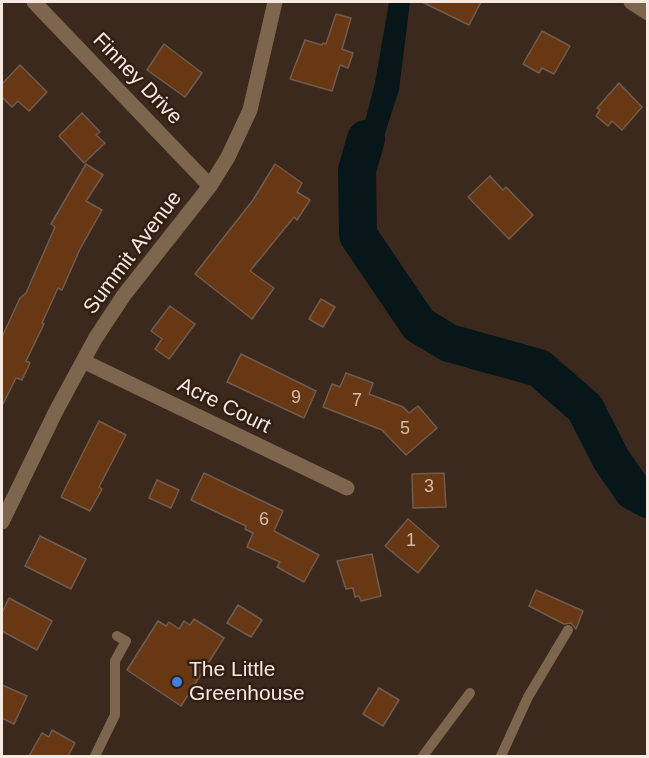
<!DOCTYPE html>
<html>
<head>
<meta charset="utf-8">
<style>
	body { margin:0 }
	#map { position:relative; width:649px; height:758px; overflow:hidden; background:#3b291d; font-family:Arial,sans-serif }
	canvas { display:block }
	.frame { position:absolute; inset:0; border:3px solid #f6e9e2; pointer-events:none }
</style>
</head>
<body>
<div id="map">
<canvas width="649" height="758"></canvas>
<div class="frame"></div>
</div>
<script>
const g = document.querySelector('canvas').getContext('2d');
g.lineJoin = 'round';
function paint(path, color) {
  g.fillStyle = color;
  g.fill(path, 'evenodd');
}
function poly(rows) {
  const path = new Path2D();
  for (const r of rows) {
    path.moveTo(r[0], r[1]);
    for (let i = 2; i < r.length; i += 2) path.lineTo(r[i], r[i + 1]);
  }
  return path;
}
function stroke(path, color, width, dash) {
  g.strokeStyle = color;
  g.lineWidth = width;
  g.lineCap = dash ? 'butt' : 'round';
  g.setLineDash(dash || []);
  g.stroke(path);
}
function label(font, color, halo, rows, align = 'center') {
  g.font = font + ' Arial,sans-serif';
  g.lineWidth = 5;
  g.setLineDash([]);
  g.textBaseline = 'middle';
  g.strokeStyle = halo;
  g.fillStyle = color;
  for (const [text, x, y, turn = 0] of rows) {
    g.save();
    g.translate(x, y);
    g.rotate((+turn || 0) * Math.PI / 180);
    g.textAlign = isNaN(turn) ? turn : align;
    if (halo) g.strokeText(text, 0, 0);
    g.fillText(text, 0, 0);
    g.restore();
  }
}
paint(poly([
	[389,2,410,2,399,90,376,161,363,183,345,197,347,181,358,148,375,83]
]), '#071618');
stroke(poly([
	[366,139,357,170,358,235,419,325,449,343,539,368,585,408,611,459,633,491,648,499]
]), '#071618', 38);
const building = poly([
	[422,2,481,2,469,25,422,2],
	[336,14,351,18,342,49,353,53,348,68,340,65,332,91,290,79,305,40,322,45,323,43,326,44,336,14],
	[542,31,570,46,554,74,542,68,539,73,523,64,542,31],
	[164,44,202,73,185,97,147,70,164,44],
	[20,65,47,92,29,111,18,101,12,107,2,97,2,84,20,65],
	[619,83,642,107,622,130,612,121,608,126,596,116,600,110,597,108,619,83],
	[82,113,100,132,96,135,105,143,84,163,59,136,82,113],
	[86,164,103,175,86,201,102,210,80,249,62,290,58,288,42,323,44,324,26,361,30,363,22,380,16,378,2,406,2,337,20,298,26,293,55,227,51,224,86,164],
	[275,164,302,183,297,192,310,200,297,220,294,217,250,271,274,288,252,319,195,274,253,200,275,164],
	[490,176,503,190,506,187,533,215,509,239,468,197,490,176],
	[321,299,335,307,323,327,309,319,321,299],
	[170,306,195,324,169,359,155,349,162,339,151,331,170,306],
	[241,354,316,391,304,418,227,382,241,354],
	[346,373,373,383,369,394,403,407,409,413,418,406,437,428,406,455,382,430,323,407,332,384,340,387,346,373],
	[99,421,126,435,99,487,102,489,90,511,61,497,99,421],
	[204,473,283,511,274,531,319,555,304,582,277,567,280,562,247,547,253,533,245,529,246,526,191,500,204,473],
	[444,473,446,507,413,508,412,474,444,473],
	[157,480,179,490,171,508,149,498,157,480],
	[408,519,439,546,418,573,385,546,408,519],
	[40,536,86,559,71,589,25,566,40,536],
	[372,554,381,596,361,601,359,596,355,597,353,588,346,589,337,561,372,554],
	[536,590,583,611,576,629,571,623,564,624,529,606,536,590],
	[9,598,52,621,37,650,2,631,2,613,9,598],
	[238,605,262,620,251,637,227,623,238,605],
	[194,619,224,638,181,706,127,670,158,621,166,626,169,622,179,629,184,621,190,625,194,619],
	[2,685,27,696,14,724,2,718,2,685],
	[379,688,399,700,383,726,363,714,379,688],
	[52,730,75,743,68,756,29,756,42,733,49,737,52,730]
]);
paint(building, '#683714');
stroke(building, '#715c4f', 1.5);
stroke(poly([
	[95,756,115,715,115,661,126,641,117,636],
	[423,756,470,693],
	[501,756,528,697,568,630]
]), '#7d664d', 10);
stroke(poly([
	[34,2,210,186],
	[631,2,648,13],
	[83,361,347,488],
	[2,522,56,411,95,339,124,295,210,186,228,157,250,110,275,2]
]), '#7d664d', 15);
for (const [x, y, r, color] of [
	[177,682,6,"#3f7fe0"]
]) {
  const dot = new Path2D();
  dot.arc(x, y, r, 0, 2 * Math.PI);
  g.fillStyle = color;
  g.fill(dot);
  stroke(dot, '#311f14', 2);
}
label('18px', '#d2bcae', null, [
	["9",296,398],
	["7",357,401],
	["5",405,429],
	["3",429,487],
	["6",264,520],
	["1",411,541]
]);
label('21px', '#f6e9e2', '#311f14', [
	["Finney Drive",137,79,46],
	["Summit Avenue",133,253,-53],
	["Acre Court",224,406,26]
]);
label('21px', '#f6e9e2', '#311f14', [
	["The Little",189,670],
	["Greenhouse",189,694]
], 'left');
</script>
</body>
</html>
